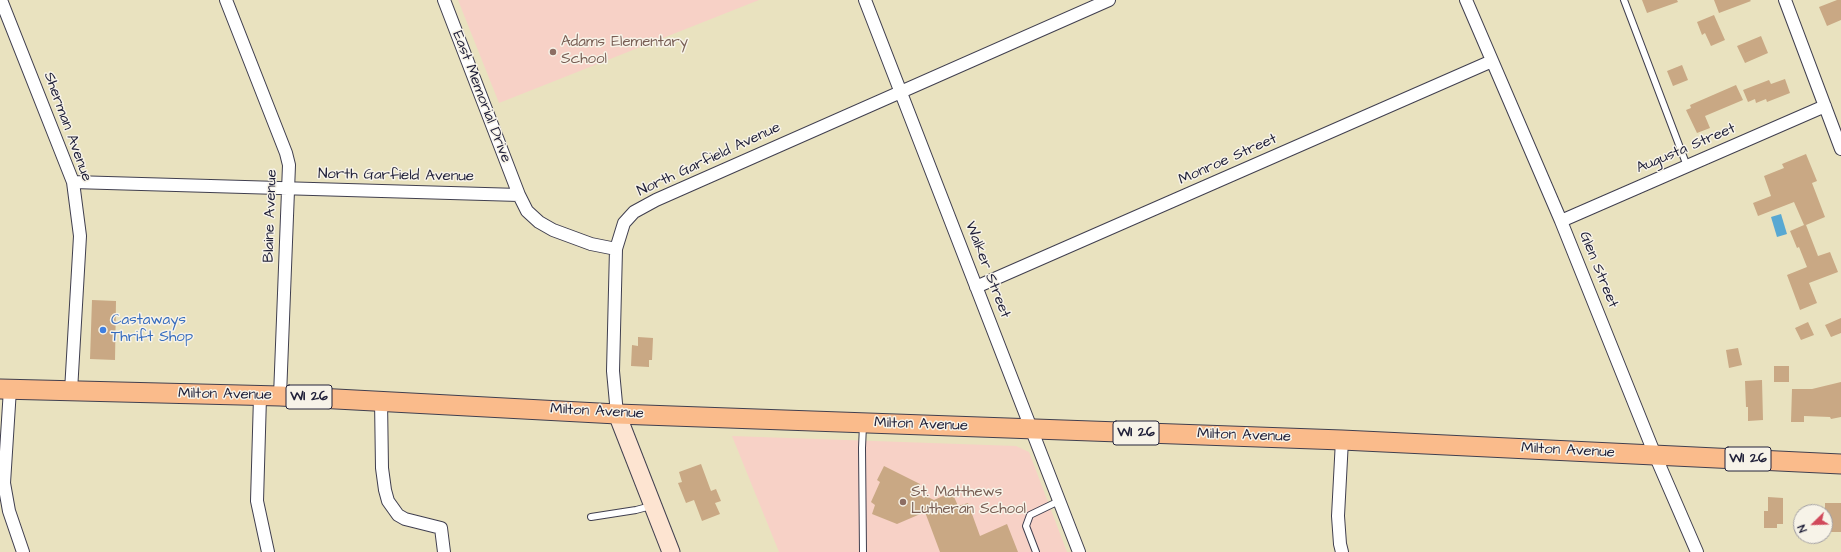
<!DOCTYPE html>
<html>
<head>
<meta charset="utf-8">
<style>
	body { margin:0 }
	#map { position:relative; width:1841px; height:552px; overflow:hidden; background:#e9e2bf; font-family:"Architects Daughter",sans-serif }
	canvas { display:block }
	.north { position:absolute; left:1793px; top:504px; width:40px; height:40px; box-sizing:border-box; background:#f7f3e8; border:1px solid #a29fa3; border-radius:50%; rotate:247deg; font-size:11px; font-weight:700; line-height:16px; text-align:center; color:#22223b }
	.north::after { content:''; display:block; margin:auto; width:14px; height:18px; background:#d1495b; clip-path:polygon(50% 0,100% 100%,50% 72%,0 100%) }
</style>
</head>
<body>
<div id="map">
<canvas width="1841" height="552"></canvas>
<div class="north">N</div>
</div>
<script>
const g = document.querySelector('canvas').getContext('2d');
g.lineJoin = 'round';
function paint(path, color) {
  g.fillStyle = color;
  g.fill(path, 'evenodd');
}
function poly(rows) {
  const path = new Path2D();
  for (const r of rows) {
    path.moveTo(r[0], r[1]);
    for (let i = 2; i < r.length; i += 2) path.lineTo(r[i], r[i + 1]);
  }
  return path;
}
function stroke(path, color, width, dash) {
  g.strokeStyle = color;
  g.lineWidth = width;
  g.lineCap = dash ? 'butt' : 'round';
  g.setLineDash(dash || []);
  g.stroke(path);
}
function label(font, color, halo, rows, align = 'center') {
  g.font = font + ' "Architects Daughter",sans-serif';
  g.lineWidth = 3;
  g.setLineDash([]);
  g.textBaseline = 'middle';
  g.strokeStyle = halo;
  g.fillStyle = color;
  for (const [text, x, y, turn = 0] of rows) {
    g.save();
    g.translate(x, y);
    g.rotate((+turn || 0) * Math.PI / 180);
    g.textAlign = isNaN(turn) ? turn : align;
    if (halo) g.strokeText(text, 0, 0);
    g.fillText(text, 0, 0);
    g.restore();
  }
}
paint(poly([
	[458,0,759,0,499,103],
	[732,436,1016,446,1029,452,1067,552,779,552]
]), '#f7d1c6');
paint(poly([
	[1781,214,1787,234,1777,237,1771,217]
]), '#58a8d2');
paint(poly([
	[1642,0,1677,0,1678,2,1647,13],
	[1714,0,1750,0,1751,1,1719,13],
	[1837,0,1841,0,1841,20,1827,26,1819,7],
	[1714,15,1725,40,1711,46,1705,33,1702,35,1697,22],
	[1761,36,1768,53,1745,63,1737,46],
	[1682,65,1688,80,1673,86,1667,71],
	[1785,79,1790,93,1767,102,1766,99,1756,103,1755,99,1748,102,1743,90,1769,80,1771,84],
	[1736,85,1743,100,1705,116,1710,128,1697,133,1686,110,1691,108,1690,105],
	[1806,154,1817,181,1812,183,1825,217,1806,225,1818,256,1830,252,1838,272,1809,283,1817,303,1800,310,1787,275,1807,267,1799,247,1797,248,1790,231,1804,225,1794,202,1758,216,1753,203,1771,196,1764,176,1784,168,1782,164],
	[92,300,116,301,115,360,90,359],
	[1841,318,1841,333,1831,337,1825,325],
	[1808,322,1814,335,1801,340,1795,328],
	[638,337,653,338,652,360,649,360,649,367,631,366,632,345,638,346],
	[1738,348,1742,365,1729,368,1726,350],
	[1774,366,1789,366,1789,382,1774,382],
	[1762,380,1763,420,1748,421,1748,407,1746,407,1745,381],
	[1841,382,1841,417,1831,419,1830,417,1804,416,1804,422,1791,422,1792,389,1812,389],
	[701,464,711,491,716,489,721,501,715,503,720,514,702,521,694,500,686,503,678,483,682,482,679,472],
	[884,466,920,484,915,495,928,497,934,500,952,492,958,506,968,503,980,536,1007,524,1018,552,940,552,925,512,897,524,872,514,875,505,871,502,880,482,877,480],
	[1768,497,1783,498,1783,524,1777,524,1777,528,1764,528,1764,511,1768,511],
	[1825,503,1841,503,1841,532,1825,532]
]), '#c9a884');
const service = poly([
	[1624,0,1687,166],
	[591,517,636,510,651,506],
	[863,552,862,448,863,425],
	[1036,552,1026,526,1030,515,1059,501]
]);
const minor = poly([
	[1,0,73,182,80,236,71,391],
	[226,0,286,153,289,165,280,396],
	[444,0,519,195],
	[865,0,1079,552],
	[1466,0,1561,221,1655,455,1697,552],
	[1785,0,1841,149],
	[73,182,519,195,527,211,539,222,553,230,591,244,616,249],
	[1561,221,1825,106],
	[976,287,1492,61],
	[10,389,4,483,9,511,23,552],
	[260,397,257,501,268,552],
	[381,400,382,468,385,490,388,501,398,515,405,519,441,528,444,552],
	[617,414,613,371,616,249,624,223,634,212,656,200,1109,0],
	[1342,552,1340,544,1338,516,1342,440]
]);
const secondary = poly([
	[617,414,671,552]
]);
const primary = poly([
	[0,389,280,396,617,414,1342,440,1841,464]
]);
stroke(service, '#403f4f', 8);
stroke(minor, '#403f4f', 14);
stroke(secondary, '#403f4f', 19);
stroke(primary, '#403f4f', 21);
stroke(service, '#fff', 6);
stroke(minor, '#fff', 12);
stroke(secondary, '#fde4d1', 17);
stroke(primary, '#fabb8b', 19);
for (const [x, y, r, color] of [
	[553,52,4,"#8d6e63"],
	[103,330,4,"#3f7fe0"],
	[903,502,4,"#8d6e63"]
]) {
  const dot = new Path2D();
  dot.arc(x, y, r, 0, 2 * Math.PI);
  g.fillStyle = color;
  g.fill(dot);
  stroke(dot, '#f7f3e8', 1.5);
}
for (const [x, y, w] of [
	[309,397,46],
	[1136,433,46],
	[1748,459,46]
]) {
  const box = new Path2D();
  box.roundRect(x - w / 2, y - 12, w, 24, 3);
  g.fillStyle = '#f7f3e8';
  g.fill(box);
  stroke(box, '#22223b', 1);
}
label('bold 14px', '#22223b', null, [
	["WI 26",309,397],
	["WI 26",1136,433],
	["WI 26",1748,459]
]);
label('15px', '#785e54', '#f7f3e8', [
	["Adams Elementary",561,43],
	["School",561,60],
	["St. Matthews",911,493],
	["Lutheran School",911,510]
], 'left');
label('15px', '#22223b', '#f7f3e8', [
	["East Memorial Drive",481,97,69],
	["Sherman Avenue",67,127,70],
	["Augusta Street",1686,149,-23],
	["North Garfield Avenue",709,160,-25],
	["Monroe Street",1228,160,-24],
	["North Garfield Avenue",396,176,1],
	["Blaine Avenue",271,216,-88],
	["Walker Street",987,270,69],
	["Glen Street",1598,270,68],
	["Milton Avenue",225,395,1],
	["Milton Avenue",597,412,3],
	["Milton Avenue",921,425,2],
	["Milton Avenue",1244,436,2],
	["Milton Avenue",1568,451,3]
]);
label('15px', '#366cbe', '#f7f3e8', [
	["Castaways",111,321],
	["Thrift Shop",111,338]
], 'left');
</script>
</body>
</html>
